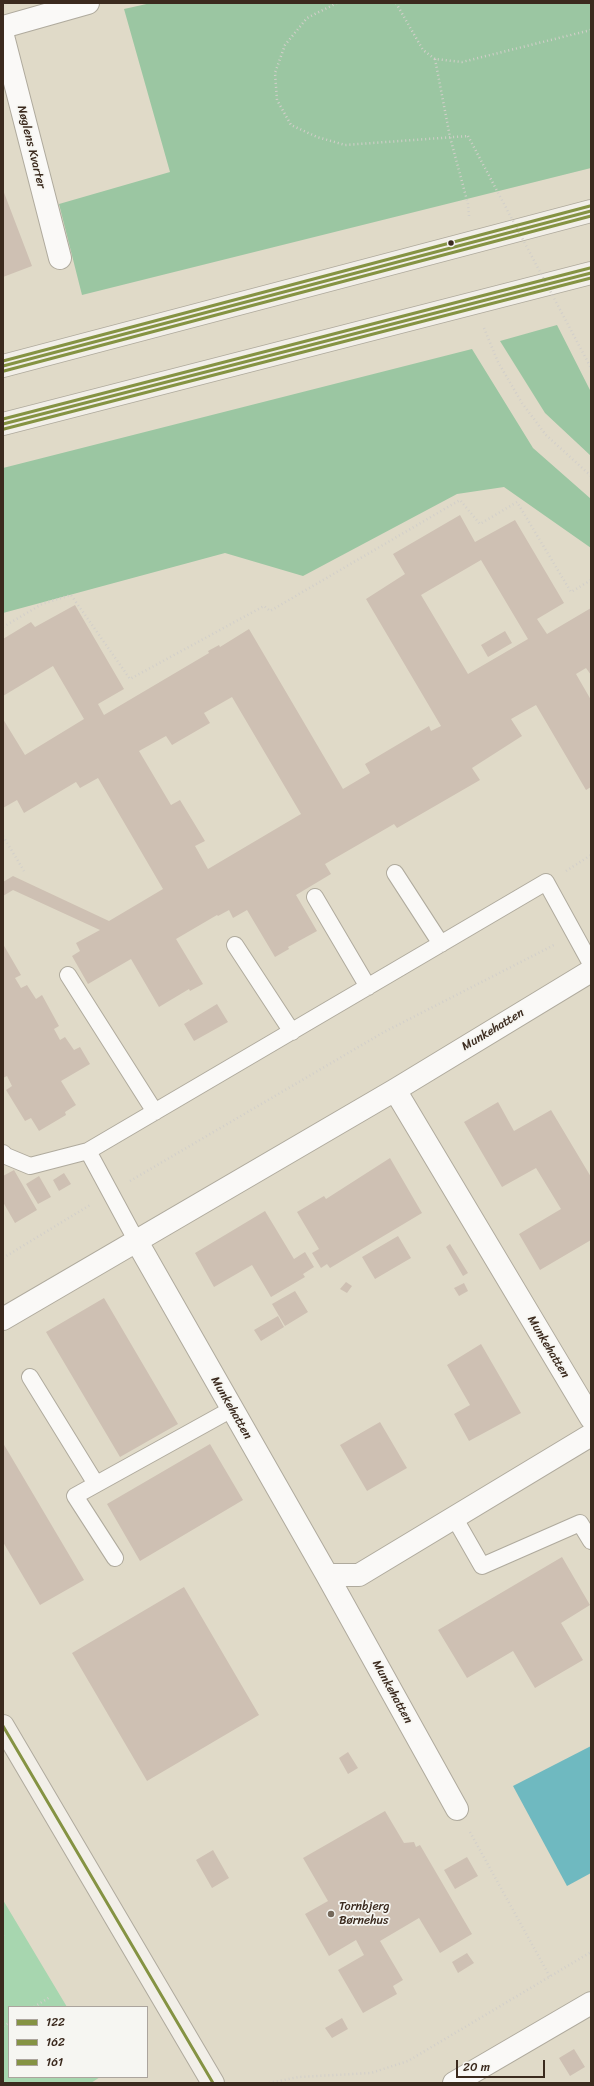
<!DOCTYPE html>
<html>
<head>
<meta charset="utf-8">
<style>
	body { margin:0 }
	#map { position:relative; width:594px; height:2086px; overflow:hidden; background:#e0dac8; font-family:Sriracha,sans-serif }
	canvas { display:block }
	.frame { position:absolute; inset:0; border:4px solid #3b2a1e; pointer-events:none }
	.legend { position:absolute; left:8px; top:2006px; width:140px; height:72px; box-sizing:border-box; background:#f6f6f2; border:1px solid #aba49d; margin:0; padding:5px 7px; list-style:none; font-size:12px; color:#3b2a1e }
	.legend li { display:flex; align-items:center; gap:8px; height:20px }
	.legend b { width:20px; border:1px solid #aba49d }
	.scale { position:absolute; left:456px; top:2060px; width:89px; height:18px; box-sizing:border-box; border:2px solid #3b2a1e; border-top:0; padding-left:5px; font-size:12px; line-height:14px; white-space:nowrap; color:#3b2a1e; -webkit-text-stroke:3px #f6f6f2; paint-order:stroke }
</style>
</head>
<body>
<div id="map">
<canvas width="594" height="2086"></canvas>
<div class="frame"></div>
<ul class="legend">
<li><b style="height:5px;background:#859343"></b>122</li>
<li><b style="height:5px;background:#859343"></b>162</li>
<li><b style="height:5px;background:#859343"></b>161</li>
</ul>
<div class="scale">20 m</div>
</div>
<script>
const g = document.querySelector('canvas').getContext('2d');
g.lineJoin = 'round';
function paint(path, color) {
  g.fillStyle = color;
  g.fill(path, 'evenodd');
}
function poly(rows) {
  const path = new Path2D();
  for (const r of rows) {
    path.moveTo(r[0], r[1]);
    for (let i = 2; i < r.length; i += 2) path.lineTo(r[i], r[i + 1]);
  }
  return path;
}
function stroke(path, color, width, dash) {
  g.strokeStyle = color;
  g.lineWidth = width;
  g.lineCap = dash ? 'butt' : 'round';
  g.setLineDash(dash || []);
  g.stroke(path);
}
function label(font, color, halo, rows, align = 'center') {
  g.font = font + ' Sriracha,sans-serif';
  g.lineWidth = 3.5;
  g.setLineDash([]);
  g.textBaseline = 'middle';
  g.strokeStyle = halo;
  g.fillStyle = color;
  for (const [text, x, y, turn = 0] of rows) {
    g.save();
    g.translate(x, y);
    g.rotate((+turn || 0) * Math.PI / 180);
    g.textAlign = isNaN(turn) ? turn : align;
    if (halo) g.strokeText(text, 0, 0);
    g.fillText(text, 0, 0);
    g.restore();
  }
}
paint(poly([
	[3,1900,67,2007,9,2007,9,2077,100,2077,91,2083,3,2083]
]), '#a7d6af');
paint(poly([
	[151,3,591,3,591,168,82,295,59,204,170,172,124,9],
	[557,325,591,392,591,456,545,413,500,341],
	[472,349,533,448,591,499,591,548,504,487,457,494,303,576,225,553,3,613,3,468]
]), '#9bc6a2');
paint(poly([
	[591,1746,591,1873,567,1886,513,1786]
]), '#6fb9c0');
paint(poly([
	[3,190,32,266,3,277],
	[460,515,475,542,515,520,564,603,537,619,547,634,591,608,591,675,586,668,576,674,591,700,591,787,586,790,536,705,511,719,522,736,472,768,480,780,397,828,394,824,325,864,331,874,296,895,317,931,288,947,289,949,275,957,247,910,233,918,229,910,218,916,217,915,176,939,203,984,190,991,189,989,159,1007,131,959,88,984,72,956,80,951,76,943,100,930,13,890,3,896,3,882,13,876,109,921,163,889,98,778,80,788,76,782,24,813,17,800,3,808,3,719,25,755,84,719,53,666,3,696,3,639,31,622,35,627,75,605,124,689,98,704,104,715,209,653,208,651,219,645,220,647,249,629,343,789,370,773,365,764,429,726,431,731,441,726,366,599,405,574,393,554],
	[481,560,528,639,468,674,421,595],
	[232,697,301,814,208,869,195,846,205,841,180,800,171,805,139,751,166,736,172,745,210,723,204,713],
	[505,631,512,643,488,657,481,645],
	[3,944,21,975,15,978,21,988,27,985,36,999,42,995,59,1026,54,1029,60,1040,65,1037,74,1050,80,1047,90,1064,61,1081,76,1105,65,1112,66,1115,39,1131,31,1118,25,1121,6,1090,12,1086,7,1076,3,1078],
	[217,1004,228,1022,194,1041,184,1024],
	[498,1102,514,1131,551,1110,591,1177,591,1240,540,1270,519,1234,561,1209,536,1168,502,1187,464,1122],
	[390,1158,422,1213,330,1268,327,1264,321,1268,312,1253,319,1249,297,1212,324,1196,326,1199],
	[14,1170,37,1210,15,1223,3,1202,3,1176],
	[64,1173,71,1184,59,1191,53,1180],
	[39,1176,51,1197,38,1204,26,1184],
	[265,1211,294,1259,305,1252,314,1267,303,1274,305,1277,271,1297,252,1265,214,1287,195,1253],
	[398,1236,411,1258,375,1279,362,1257],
	[450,1244,468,1273,463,1276,446,1247],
	[346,1282,352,1286,347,1293,340,1289],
	[464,1283,468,1291,459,1296,454,1288],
	[295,1291,308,1312,285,1326,272,1304],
	[104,1298,178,1424,120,1457,46,1332],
	[278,1316,284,1327,261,1341,254,1330],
	[481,1344,521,1413,469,1441,454,1414,470,1405,447,1365],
	[380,1422,407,1468,367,1491,340,1445],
	[3,1443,84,1580,40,1605,3,1542],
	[210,1444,243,1500,140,1561,107,1504],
	[562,1557,590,1605,561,1623,583,1660,535,1688,513,1651,467,1678,438,1630],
	[184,1587,259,1715,147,1781,72,1653],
	[348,1752,358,1768,348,1774,339,1758],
	[385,1811,404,1843,414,1842,416,1847,420,1845,472,1934,440,1953,419,1918,380,1941,403,1980,393,1986,397,1994,363,2013,338,1970,364,1955,356,1940,329,1956,305,1914,328,1901,303,1858],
	[213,1850,229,1878,212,1888,196,1860],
	[467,1857,478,1876,455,1889,444,1870],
	[467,1953,474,1963,458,1973,452,1962],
	[342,2018,348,2029,332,2038,325,2028],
	[574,2049,585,2067,570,2076,559,2058]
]), '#cec0b3');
const lane = poly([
	[395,873,441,944],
	[315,897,368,987],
	[235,945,292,1032],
	[68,975,155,1112],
	[3,1153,6,1156,30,1166,88,1151],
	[136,1240,88,1151,546,882,591,964],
	[30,1377,96,1484],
	[454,1517,482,1566,580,1523,591,1541],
	[115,1558,75,1496,232,1409]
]);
const street = poly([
	[3,27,88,3],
	[3,36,60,258],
	[395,1090,591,1418],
	[136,1240,327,1575,457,1809],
	[3,1319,395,1090,591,971],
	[327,1575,359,1575,591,1435],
	[454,2083,591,2003]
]);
const secondary = poly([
	[3,366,591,211],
	[3,424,591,273],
	[3,1726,213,2083]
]);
stroke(lane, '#afaa9d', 18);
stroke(street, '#afaa9d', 24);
stroke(secondary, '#afaa9d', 24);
stroke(poly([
	[337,3,307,18,285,45,275,73,277,100,291,125,317,137,345,145,468,136],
	[396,3,423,50,435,59,462,62,591,30],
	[435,59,450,137,468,204,469,216],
	[484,328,498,362,522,403,546,435,591,476],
	[3,627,42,604,71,595,130,679,264,606,270,611,460,500,480,524,517,502,571,592,591,580],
	[3,836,24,871],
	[566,871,591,855],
	[130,1181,384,1032,554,945],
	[3,1258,90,1205],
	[470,1832,550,1977],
	[3,1935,6,1934],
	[34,2007,50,1997],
	[3,2026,9,2023],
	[269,2083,299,2077,371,2073,408,2061,591,1952]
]), '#d2cfca', 2.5, [1, 3]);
stroke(lane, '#faf9f7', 16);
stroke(street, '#faf9f7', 22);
stroke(secondary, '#f2efe8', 22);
stroke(poly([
	[468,136,591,368]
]), '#d2cfca', 2.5, [1, 3]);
stroke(poly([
	[3,366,591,211],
	[3,424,591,273],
	[3,1726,213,2083]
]), '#859343', 3);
stroke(poly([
	[4,371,591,216],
	[4,429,591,278]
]), '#859343', 3);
stroke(poly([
	[3,361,590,206],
	[3,419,590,268]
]), '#859343', 3);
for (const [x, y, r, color] of [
	[451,243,3.5,"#3b2a1e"],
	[331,1914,4,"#75685a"]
]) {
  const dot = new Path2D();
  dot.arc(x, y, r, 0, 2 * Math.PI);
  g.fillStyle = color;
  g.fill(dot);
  stroke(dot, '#f6f6f2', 1.5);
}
label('12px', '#3b2a1e', '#f6f6f2', [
	["Nøglens Kvarter",31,147,76],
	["Munkehatten",493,1030,-31],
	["Munkehatten",548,1347,59],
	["Munkehatten",231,1408,60],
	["Munkehatten",392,1692,61]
]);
label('12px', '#3b2a1e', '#f6f6f2', [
	["Tornbjerg",339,1907],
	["Børnehus",339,1921]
], 'left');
</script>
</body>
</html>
